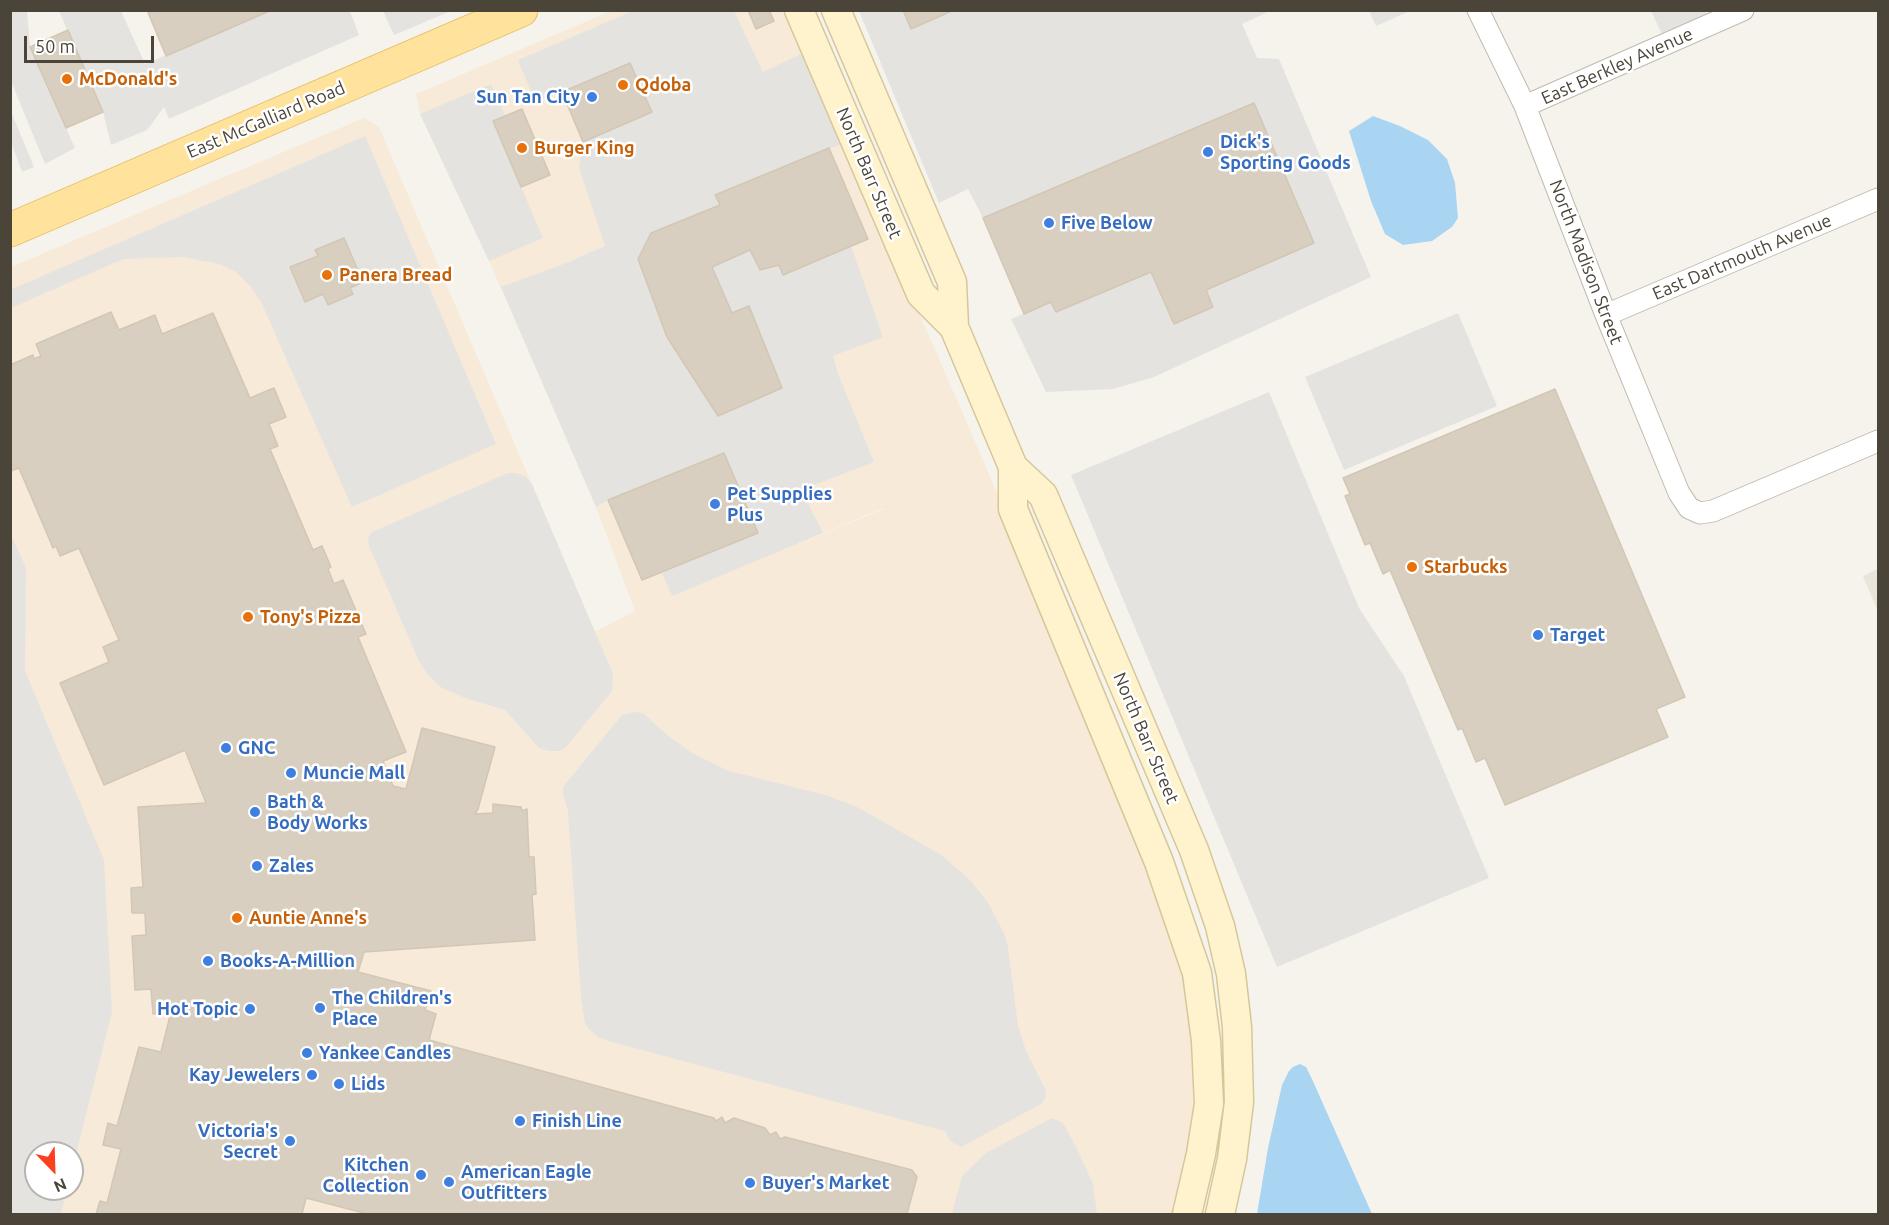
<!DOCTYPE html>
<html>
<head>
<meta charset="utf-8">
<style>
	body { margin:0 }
	#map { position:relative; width:1889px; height:1225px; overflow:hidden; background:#f6f3ec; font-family:Ubuntu,sans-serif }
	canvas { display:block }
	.frame { position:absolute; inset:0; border:12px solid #4b4439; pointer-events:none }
	.north { position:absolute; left:24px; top:1141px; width:60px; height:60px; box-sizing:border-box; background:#fff; border:2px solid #b7b4b0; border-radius:50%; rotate:157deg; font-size:16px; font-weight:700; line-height:24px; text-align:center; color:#4b4439 }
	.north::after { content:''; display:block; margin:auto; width:21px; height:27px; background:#fc3f1d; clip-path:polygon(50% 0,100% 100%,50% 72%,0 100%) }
	.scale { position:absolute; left:24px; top:36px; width:130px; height:27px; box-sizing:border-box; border:3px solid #4b4439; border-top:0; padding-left:8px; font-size:18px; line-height:21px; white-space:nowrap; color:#4b4439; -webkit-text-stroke:4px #fff; paint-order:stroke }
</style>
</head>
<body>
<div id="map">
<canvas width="1889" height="1225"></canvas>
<div class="frame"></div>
<div class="north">N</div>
<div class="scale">50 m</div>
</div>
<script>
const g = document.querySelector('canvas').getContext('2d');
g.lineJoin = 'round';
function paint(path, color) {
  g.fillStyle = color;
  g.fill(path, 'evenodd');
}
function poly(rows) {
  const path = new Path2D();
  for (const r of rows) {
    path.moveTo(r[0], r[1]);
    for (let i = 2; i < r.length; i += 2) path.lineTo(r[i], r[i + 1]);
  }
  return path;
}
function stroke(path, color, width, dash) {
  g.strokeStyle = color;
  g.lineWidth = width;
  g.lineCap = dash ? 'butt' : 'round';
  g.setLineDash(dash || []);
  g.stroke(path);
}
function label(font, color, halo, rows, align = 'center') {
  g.font = font + ' Ubuntu,sans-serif';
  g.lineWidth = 5;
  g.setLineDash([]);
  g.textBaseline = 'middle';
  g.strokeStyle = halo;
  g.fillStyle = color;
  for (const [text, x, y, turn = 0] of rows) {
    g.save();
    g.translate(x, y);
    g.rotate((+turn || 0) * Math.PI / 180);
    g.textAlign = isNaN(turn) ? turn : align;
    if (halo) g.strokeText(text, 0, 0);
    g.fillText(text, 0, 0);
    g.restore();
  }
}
paint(poly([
	[1878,569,1878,612,1863,576]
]), '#eae5da');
paint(poly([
	[611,11,788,11,986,467,1177,926,1197,1081,1177,1214,11,1214,11,267,364,118,379,127,595,632,635,611,596,507,489,261,420,114,416,94],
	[884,508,884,509,773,554,823,533],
	[36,1153,72,1153,72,1189,36,1189]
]), '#f7ead8');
paint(poly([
	[10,11,27,11,30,47,75,148,45,164,11,81],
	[59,11,121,11,145,64,272,11,350,11,359,35,169,119,164,107,147,130,111,145,103,112],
	[383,11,451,11,394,35],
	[633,11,734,11,763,72,807,51,844,143,715,195,720,205,651,233,638,259,667,337,719,416,782,388,749,306,732,313,712,267,750,250,759,270,779,265,783,275,851,246,883,337,833,356,838,374,874,462,801,490,823,533,672,596,662,573,757,533,724,453,608,500,596,507,501,287,569,262,605,246,579,167,583,142,652,112,630,63,562,92,535,101,518,60],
	[859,11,1270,11,1242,24,1257,58,1279,59,1371,277,1154,377,1113,389,1046,392,1011,319,1051,302,1056,312,1151,272,1174,324,1213,307,1206,290,1313,243,1254,103,983,218,968,189,939,203],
	[1369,11,1410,11,1376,26],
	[1651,11,1705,11,1708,15,1663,36],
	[491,84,505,116,493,122,543,238,489,261,420,114],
	[10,109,34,167,22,172,11,142],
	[365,136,496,444,352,507,261,302,250,286,236,272,220,264,182,257,123,259,11,308,10,290],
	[1458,313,1497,406,1344,470,1305,377],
	[1269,392,1359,608,1404,676,1489,878,1277,967,1071,475],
	[508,473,516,473,526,477,532,484,613,674,612,691,565,748,559,751,549,751,539,748,505,710,465,698,442,688,428,675,419,661,369,546,368,538,372,532],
	[11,535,26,568,25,671,104,860,112,1012,72,1170,72,1153,36,1153,36,1189,67,1189,61,1214,11,1214],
	[634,712,643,713,668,736,692,753,729,771,829,796,857,807,940,854,968,878,987,901,1004,933,1008,947,1018,1026,1026,1051,1046,1091,1045,1099,1041,1104,961,1147,950,1141,945,1131,608,1041,598,1037,590,1030,585,1024,581,996,568,811,563,794,563,787,622,715],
	[1052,1118,1063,1123,1075,1145,1093,1184,1097,1214,952,1214,962,1176,986,1153]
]), '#e5e3e0');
paint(poly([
	[1373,116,1400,126,1428,140,1447,159,1455,183,1458,218,1452,227,1432,241,1403,245,1385,234,1371,201,1349,131],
	[1300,1064,1306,1067,1312,1079,1372,1214,1257,1214,1268,1148,1282,1085,1289,1071,1293,1067]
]), '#a9d4f2');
const building = poly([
	[147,10,272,10,166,56,147,10],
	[748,10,769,10,774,21,756,29,748,10],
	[903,10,954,10,911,29,903,10],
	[68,30,103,112,66,128,30,47,68,30],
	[630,63,652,112,583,142,562,92,630,63],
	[1254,103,1314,243,1206,290,1213,307,1174,324,1151,272,1056,312,1051,302,1024,314,983,218,1254,103],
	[522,109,550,175,521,187,493,121,522,109],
	[829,148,868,239,783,275,779,265,760,270,750,250,712,267,732,313,749,306,782,388,718,416,667,337,638,259,651,233,720,205,715,195,829,148],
	[344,238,363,282,350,288,353,294,328,305,323,294,305,302,290,267,318,256,315,250,344,238],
	[111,312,119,330,155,315,162,334,213,313,250,398,274,388,286,417,269,424,278,446,270,449,313,550,322,546,331,567,328,569,334,584,343,580,366,634,358,637,406,752,383,761,393,786,406,789,422,728,495,747,478,809,475,814,493,813,493,804,521,807,522,811,527,809,529,857,534,857,536,894,532,895,535,940,364,952,358,972,431,991,425,1010,436,1014,429,1040,714,1118,716,1121,722,1117,725,1123,734,1118,765,1128,770,1135,776,1132,780,1139,785,1137,912,1170,917,1177,907,1214,368,1214,306,1198,302,1214,96,1214,100,1201,107,1203,121,1149,103,1145,108,1123,117,1126,139,1047,161,1052,171,1012,153,1014,151,989,135,990,132,936,146,935,145,913,132,913,131,888,143,887,138,807,206,803,185,750,104,785,60,683,109,662,103,647,119,640,79,548,60,556,56,546,53,548,19,468,10,471,10,365,33,355,34,359,41,356,36,344,111,312],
	[1555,389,1685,697,1656,709,1668,737,1505,805,1485,758,1476,762,1462,728,1458,730,1390,570,1383,574,1370,543,1365,545,1345,496,1350,494,1343,478,1555,389],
	[724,453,758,533,642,580,608,500,724,453]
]);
paint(building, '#d8cfc1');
stroke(building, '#d3c7b4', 1.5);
const street = poly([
	[1478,10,1525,106,1606,315,1679,493,1689,508,1700,513,1713,511,1878,441],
	[1525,106,1743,10],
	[1606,315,1878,199]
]);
const secondary = poly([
	[799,10,921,294,954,327],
	[836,10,952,282,954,327,1013,467,1013,509,1159,862,1197,973,1206,1041,1209,1104,1201,1154,1187,1214],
	[1013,467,1043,495,1194,850,1220,926,1231,974,1237,1027,1239,1102,1232,1159,1220,1214]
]);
const primary = poly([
	[10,230,521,10]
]);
stroke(street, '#c2bbae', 23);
stroke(secondary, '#d6c79b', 31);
stroke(primary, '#e6c16a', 35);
stroke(street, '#fff', 21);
stroke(secondary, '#fff3cd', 28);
stroke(primary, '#ffe39c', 33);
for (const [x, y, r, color] of [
	[67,79,6,"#e8710a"],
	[623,85,6,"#e8710a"],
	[592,97,6,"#3f7fe0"],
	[522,148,6,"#e8710a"],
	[1208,152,6,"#3f7fe0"],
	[1049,223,6,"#3f7fe0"],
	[327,275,6,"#e8710a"],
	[715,504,6,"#3f7fe0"],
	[1412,567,6,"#e8710a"],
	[248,617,6,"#e8710a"],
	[1538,635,6,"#3f7fe0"],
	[226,748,6,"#3f7fe0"],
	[291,773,6,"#3f7fe0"],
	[255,812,6,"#3f7fe0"],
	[257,866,6,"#3f7fe0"],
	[237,918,6,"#e8710a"],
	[208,961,6,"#3f7fe0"],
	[320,1008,6,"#3f7fe0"],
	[250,1009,6,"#3f7fe0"],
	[307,1053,6,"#3f7fe0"],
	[312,1075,6,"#3f7fe0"],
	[339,1084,6,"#3f7fe0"],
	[520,1121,6,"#3f7fe0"],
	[290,1141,6,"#3f7fe0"],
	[421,1175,6,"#3f7fe0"],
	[449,1182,6,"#3f7fe0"],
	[750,1183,6,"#3f7fe0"]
]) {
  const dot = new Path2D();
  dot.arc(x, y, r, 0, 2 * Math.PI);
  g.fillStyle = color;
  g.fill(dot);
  stroke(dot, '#fff', 2);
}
label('18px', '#4b4439', '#fff', [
	["East Berkley Avenue",1617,66,-24],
	["East McGalliard Road",266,120,-23],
	["North Barr Street",869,173,67],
	["East Dartmouth Avenue",1742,257,-23],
	["North Madison Street",1586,262,69],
	["North Barr Street",1146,738,67]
]);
label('bold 18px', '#c56008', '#fff', [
	["McDonald's",79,79],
	["Qdoba",635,85],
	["Burger King",534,148],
	["Panera Bread",339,275],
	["Starbucks",1424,567],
	["Tony's Pizza",260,617],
	["Auntie Anne's",249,918]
], 'left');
label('bold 18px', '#366cbe', '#fff', [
	["Sun Tan City",580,97,"right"],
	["Dick's",1220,142],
	["Sporting Goods",1220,163],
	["Five Below",1061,223],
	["Pet Supplies",727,494],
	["Plus",727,515],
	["Target",1550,635],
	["GNC",238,748],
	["Muncie Mall",303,773],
	["Bath &",267,802],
	["Body Works",267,823],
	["Zales",269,866],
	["Books-A-Million",220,961],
	["The Children's",332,998],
	["Place",332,1019],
	["Hot Topic",238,1009,"right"],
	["Yankee Candles",319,1053],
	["Kay Jewelers",300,1075,"right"],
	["Lids",351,1084],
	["Finish Line",532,1121],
	["Victoria's",278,1131,"right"],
	["Secret",278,1152,"right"],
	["Kitchen",409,1165,"right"],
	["Collection",409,1186,"right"],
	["American Eagle",461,1172],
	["Outfitters",461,1193],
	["Buyer's Market",762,1183]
], 'left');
</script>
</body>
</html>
